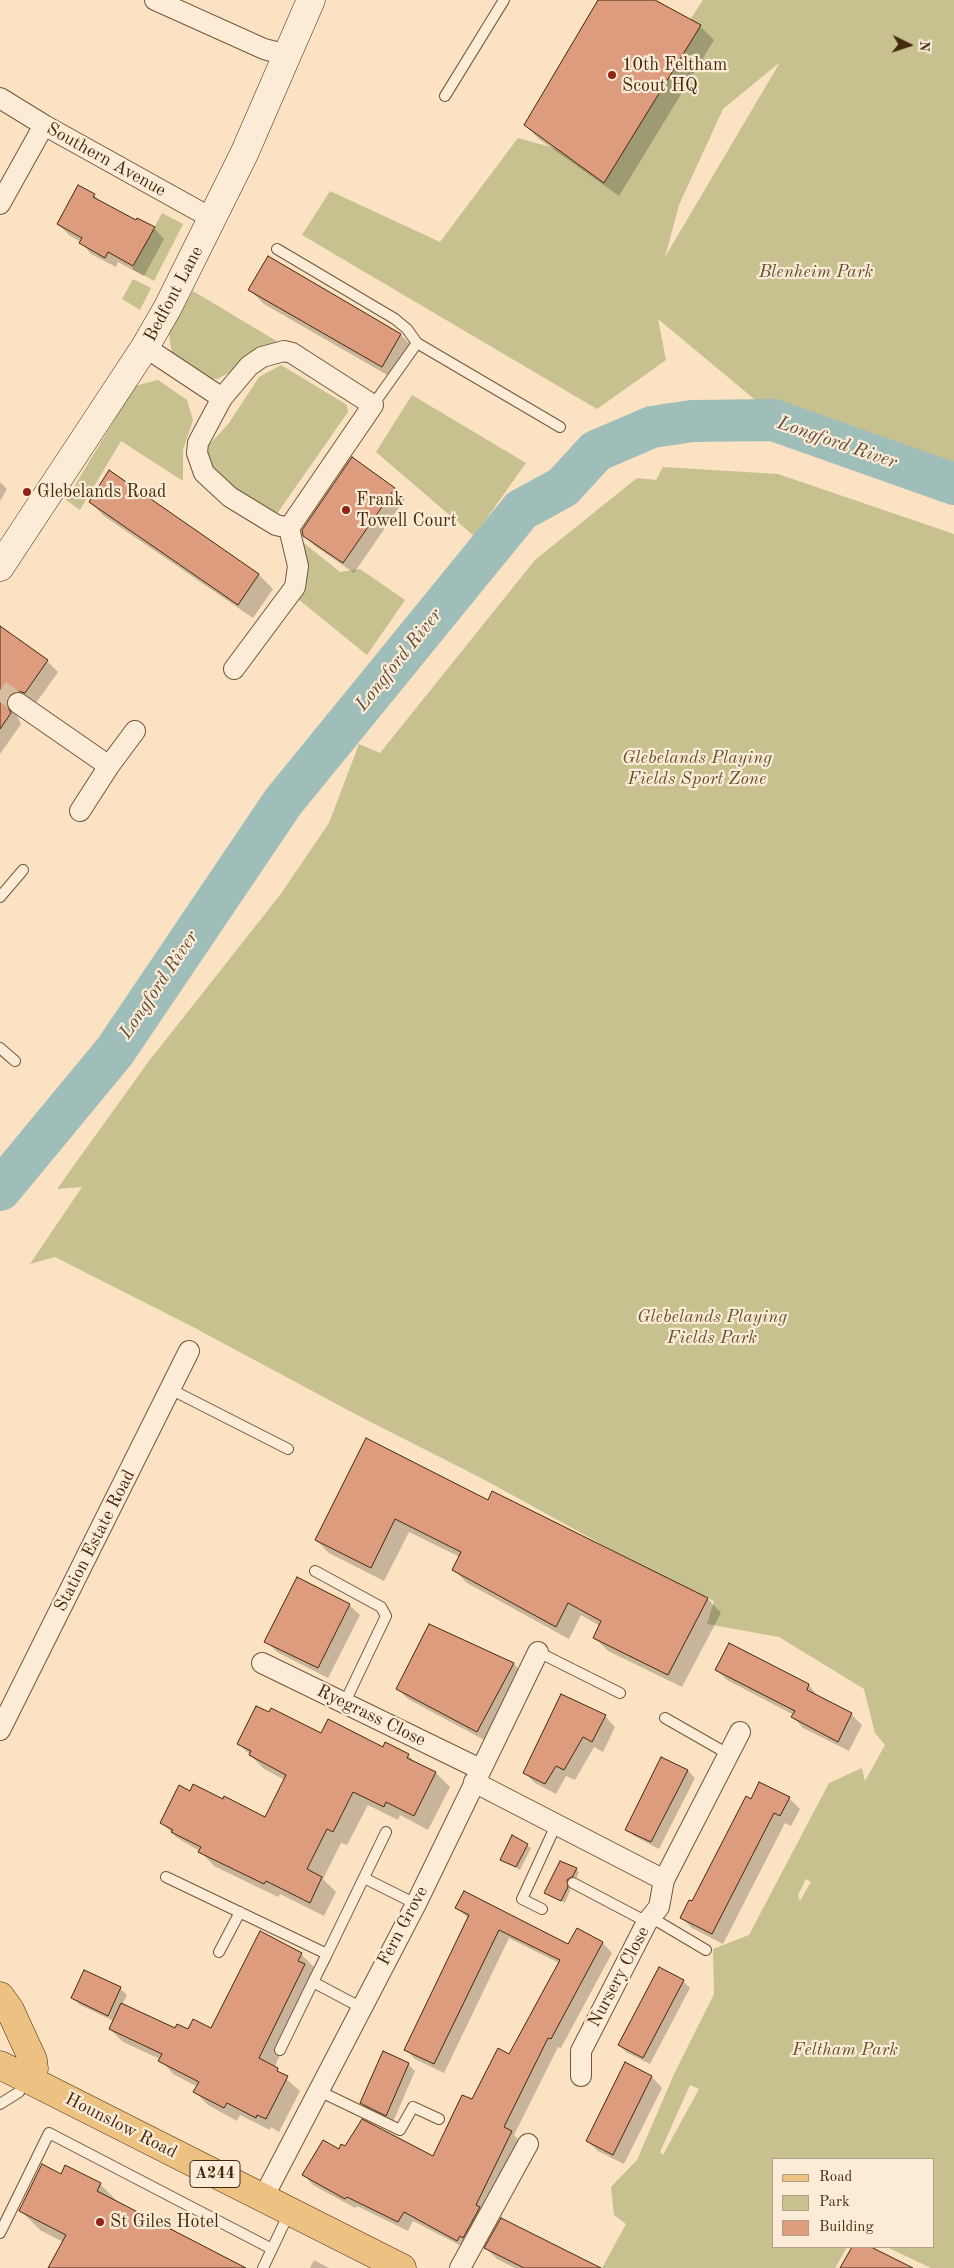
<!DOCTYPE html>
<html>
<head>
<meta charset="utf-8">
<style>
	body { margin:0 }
	#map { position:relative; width:954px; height:2268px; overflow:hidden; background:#fae2c2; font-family:"Old Standard TT",serif }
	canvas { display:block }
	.legend { position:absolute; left:772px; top:2158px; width:162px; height:90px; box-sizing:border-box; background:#fcecd7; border:1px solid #b39e86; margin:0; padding:6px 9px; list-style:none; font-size:15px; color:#45290d }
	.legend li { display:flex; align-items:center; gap:10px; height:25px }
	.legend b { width:25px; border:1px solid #b39e86 }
	.north { position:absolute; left:884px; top:20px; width:50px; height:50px; -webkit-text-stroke:4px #fcecd7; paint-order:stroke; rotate:94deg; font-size:14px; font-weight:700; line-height:20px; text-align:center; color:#45290d }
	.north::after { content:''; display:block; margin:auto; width:18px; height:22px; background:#45290d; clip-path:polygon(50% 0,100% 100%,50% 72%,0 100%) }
</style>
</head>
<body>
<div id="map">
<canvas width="954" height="2268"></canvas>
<ul class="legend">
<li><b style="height:6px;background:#edc181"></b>Road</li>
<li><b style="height:14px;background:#c6c18e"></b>Park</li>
<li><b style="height:14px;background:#de9c7e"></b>Building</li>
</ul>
<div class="north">N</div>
</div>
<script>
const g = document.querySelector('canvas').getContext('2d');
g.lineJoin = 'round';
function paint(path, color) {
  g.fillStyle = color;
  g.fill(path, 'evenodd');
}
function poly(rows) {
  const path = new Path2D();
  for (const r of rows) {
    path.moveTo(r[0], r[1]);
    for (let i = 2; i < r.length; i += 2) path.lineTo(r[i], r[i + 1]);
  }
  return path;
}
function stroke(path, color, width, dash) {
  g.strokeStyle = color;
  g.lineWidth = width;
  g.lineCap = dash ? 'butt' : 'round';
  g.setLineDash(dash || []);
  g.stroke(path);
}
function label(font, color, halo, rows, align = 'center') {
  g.font = font + ' "Old Standard TT",serif';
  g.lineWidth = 4.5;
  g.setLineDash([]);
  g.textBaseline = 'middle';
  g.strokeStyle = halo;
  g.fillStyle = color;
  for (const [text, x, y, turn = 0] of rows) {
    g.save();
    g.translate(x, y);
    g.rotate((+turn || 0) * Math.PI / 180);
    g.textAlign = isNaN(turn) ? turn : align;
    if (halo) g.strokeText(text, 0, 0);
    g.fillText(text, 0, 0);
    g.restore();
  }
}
paint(poly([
	[703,0,954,0,954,468,771,413,658,319,666,360,597,409,302,235,330,191,440,242,518,138,598,160],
	[779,63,779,64,665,257,679,205,723,109],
	[162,213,183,224,154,281,132,269],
	[133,279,151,288,140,310,122,299],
	[193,291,278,342,250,356,227,374,217,379,207,378,172,355,169,333],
	[281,365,347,405,348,412,274,518,266,515,205,465,209,445,229,423,259,377],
	[158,380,187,400,193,420,183,450,183,481,121,441,80,510,66,500,135,386],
	[412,395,526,463,474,536,376,452],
	[663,467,778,474,954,534,954,2268,931,2268,887,2247,933,2247,933,2159,773,2159,773,2247,847,2247,835,2268,602,2268,626,2224,614,2215,611,2187,637,2160,675,2072,714,1994,713,1949,749,1935,829,1783,862,1768,865,1781,885,1745,875,1733,864,1689,779,1637,707,1624,714,1601,612,1550,485,1480,357,1415,193,1327,55,1257,30,1264,82,1187,57,1189,149,1061,280,895,329,823,359,744,380,753,535,560,637,478,656,480],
	[806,1879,811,1882,800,1901,798,1895],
	[690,2085,699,2089,663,2155,660,2152],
	[290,532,340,572,360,569,405,600,367,655,298,599]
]), '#c6c18e');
paint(poly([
	[599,0,652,0,700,26,714,40,619,196,539,139,525,125],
	[94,195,103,204,136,222,154,228,164,239,144,276,118,262,116,267,91,254,81,242,69,235,58,224],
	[250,290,401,335,415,349,396,380,264,304],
	[109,472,259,575,273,589,253,618,104,516,90,502],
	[0,482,7,489,0,501],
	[394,489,405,499,354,573,315,546,304,535],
	[5,631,47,661,58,672,36,703,19,706,16,714,21,724,0,754,0,638],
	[366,1440,489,1501,493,1493,708,1599,721,1613,682,1687,608,1651,595,1638,600,1626,581,1615,569,1639,467,1583,454,1570,460,1557,409,1532,384,1581,329,1553,316,1540],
	[349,1605,360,1615,328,1678,277,1652,266,1641],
	[430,1626,514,1664,524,1674,488,1742,408,1699,398,1689],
	[729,1645,809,1685,819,1698,851,1714,862,1725,849,1751,803,1728,793,1717,794,1715,727,1680,716,1669],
	[605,1716,615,1727,603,1752,594,1747,575,1780,566,1776,556,1794,535,1783,524,1772],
	[322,1735,408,1755,417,1764,436,1773,450,1787,428,1830,400,1815,398,1820,368,1805,347,1845,341,1843,323,1879,336,1892,324,1916,280,1894,278,1897,214,1866,201,1852,176,1837,162,1823,190,1792,266,1819,285,1780,264,1769,239,1744],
	[662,1759,688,1771,695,1778,659,1849,634,1836,627,1829],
	[789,1798,800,1809,791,1826,785,1823,723,1944,692,1928,681,1917,692,1903,751,1800],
	[512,1837,531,1848,520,1870,502,1859],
	[576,1869,579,1872,576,1879,569,1884,570,1891,565,1903,546,1892],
	[457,1908,569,1946,578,1930,603,1943,612,1953,561,2048,558,2047,514,2135,521,2142,467,2249,413,2221,408,2231,357,2206,355,2208,313,2185,304,2175,339,2151,433,2158,473,2101,509,2055,559,1963,509,1938,444,2073,415,2059,405,2049,469,1919],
	[301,1954,314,1967,311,1973,317,1979,274,2068,300,2091,279,2132,271,2127,270,2130,240,2115,237,2121,208,2105,195,2092,198,2087,173,2074,160,2059,123,2042,110,2029,114,2021,80,2005,73,1998,120,1988,127,1995,122,2005,176,2030,211,2029],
	[683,1981,690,1988,650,2064,626,2052,619,2045],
	[408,2064,415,2071,393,2122,368,2110,361,2103],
	[625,2064,652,2077,662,2088,624,2164,598,2151,587,2141],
	[61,2175,100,2184,120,2204,244,2268,50,2268,63,2242,40,2230,20,2210],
	[486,2248,586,2268,515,2268,497,2259],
	[314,2260,329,2268,310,2268]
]), '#0003');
stroke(poly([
	[0,1190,115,1051,283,802,521,510,563,487,596,451,652,427,692,421,773,420,954,484]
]), '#9fbdb9', 42);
const building = poly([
	[598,0,655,0,701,25,604,183,524,125,598,0],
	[78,185,95,194,93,197,136,220,137,218,155,227,133,266,108,252,105,258,79,243,82,238,57,224,78,185],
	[268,256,401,334,382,367,248,290,268,256],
	[352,457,395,488,343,563,303,536,302,530,352,457],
	[109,470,259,574,238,605,89,502,109,470],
	[0,626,48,660,25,693,18,691,9,696,6,703,11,713,0,729,0,626],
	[366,1438,488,1500,492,1491,708,1598,668,1675,593,1638,601,1621,568,1603,556,1627,452,1570,461,1552,395,1519,371,1568,315,1540,366,1438],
	[297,1577,350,1604,318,1668,264,1642,297,1577],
	[429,1624,514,1663,477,1732,396,1689,429,1624],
	[729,1643,809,1684,807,1690,852,1713,838,1742,791,1717,795,1711,715,1670,729,1643],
	[561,1694,606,1715,592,1742,583,1737,564,1770,556,1766,545,1784,523,1773,561,1694],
	[256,1706,269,1712,271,1708,321,1733,328,1719,383,1747,385,1742,409,1754,407,1758,436,1772,414,1816,386,1802,384,1807,353,1792,333,1832,327,1829,307,1869,322,1877,310,1903,266,1881,264,1884,198,1852,201,1847,171,1832,173,1830,160,1823,179,1785,190,1791,193,1784,223,1799,224,1796,265,1817,286,1775,249,1755,251,1751,237,1744,256,1706],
	[661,1757,688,1770,651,1842,625,1830,661,1757],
	[759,1782,790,1797,780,1816,774,1813,712,1934,680,1918,689,1900,692,1901,746,1796,751,1799,759,1782],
	[512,1835,528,1844,516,1867,500,1860,512,1835],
	[560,1861,577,1868,573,1876,567,1880,568,1887,561,1901,544,1893,560,1861],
	[464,1891,568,1944,577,1928,603,1942,551,2039,548,2038,504,2127,512,2131,476,2205,480,2207,463,2238,460,2236,457,2241,404,2212,398,2222,347,2197,345,2199,302,2175,323,2140,339,2149,341,2144,345,2146,362,2119,433,2156,462,2095,472,2099,498,2048,509,2054,560,1960,499,1930,434,2064,404,2050,469,1915,455,1908,464,1891],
	[260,1931,302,1953,298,1961,305,1964,259,2058,278,2068,277,2071,288,2076,266,2119,257,2115,256,2118,227,2103,224,2108,193,2092,199,2082,158,2061,162,2054,109,2029,121,2003,175,2028,177,2024,188,2029,193,2019,211,2028,260,1931],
	[659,1967,684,1980,643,2058,618,2045,659,1967],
	[84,1970,121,1987,108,2016,71,1998,84,1970],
	[383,2051,409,2063,386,2116,360,2103,383,2051],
	[625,2062,652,2076,613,2155,586,2141,625,2062],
	[42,2164,61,2174,65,2165,101,2183,97,2191,246,2268,48,2268,66,2235,19,2211,42,2164],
	[501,2218,601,2268,524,2268,484,2248,501,2218],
	[852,2247,871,2247,913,2268,840,2268,852,2247]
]);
paint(building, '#de9c7e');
stroke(building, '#45290d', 1);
stroke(poly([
	[0,690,18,703]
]), '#d6bd9e', 20, [20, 10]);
const lane = poly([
	[445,96,504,0],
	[277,249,395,319,407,329,417,343],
	[373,405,417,343,560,427],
	[0,897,23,870],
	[0,1048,15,1061],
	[170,1389,288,1449],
	[315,1571,381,1607,386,1616,344,1704],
	[538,1652,620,1693],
	[665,1718,728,1754],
	[166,1877,327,1954,313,1982,360,2007],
	[364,1878,416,1904],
	[573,1883,647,1922],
	[542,1909,522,1899,556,1825],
	[652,1918,706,1950],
	[219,1952,240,1912],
	[327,1954,386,1832],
	[280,2050,313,1982],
	[317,2090,400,2130,413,2107,439,2119],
	[0,2104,19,2092,27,2079],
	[0,2233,49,2133,272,2249,289,2213],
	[263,2268,272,2249]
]);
const street = poly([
	[155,0,264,49,287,55],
	[0,98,44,125,213,219],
	[0,204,44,125],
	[145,347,222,398],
	[234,669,295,587,298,566,289,528,373,405,292,353,284,351,262,357,249,366,222,398,198,443,197,453,204,473,230,497,276,525,289,528],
	[18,703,109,766,80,811],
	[109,766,135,731],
	[262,1663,480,1769],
	[0,1730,189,1351],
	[474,1782,664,1880],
	[581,2076,581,2051,647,1922,659,1907,664,1880,740,1732],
	[263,2198,416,1904,538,1652],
	[460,2268,528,2144]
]);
const secondary = poly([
	[0,567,145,347,168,307,244,154,311,0]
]);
const primary = poly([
	[0,1996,10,2010,33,2060,34,2069,28,2079],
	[0,2065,402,2268]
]);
stroke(lane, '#72573a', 12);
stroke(street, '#72573a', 22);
stroke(secondary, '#45290d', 29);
stroke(primary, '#45290d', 29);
stroke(lane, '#fcecd7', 10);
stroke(street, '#fcecd7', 20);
stroke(secondary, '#fcecd7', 28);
stroke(primary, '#edc181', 28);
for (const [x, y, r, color] of [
	[612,75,5,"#8f2418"],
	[27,492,5,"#8f2418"],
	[346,510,5,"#8f2418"],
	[100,2222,5,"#8f2418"]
]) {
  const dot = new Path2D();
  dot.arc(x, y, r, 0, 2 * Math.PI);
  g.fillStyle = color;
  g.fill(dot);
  stroke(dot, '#fcecd7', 2);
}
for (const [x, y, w] of [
	[215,2174,50]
]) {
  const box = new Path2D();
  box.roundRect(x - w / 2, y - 13.5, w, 27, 4);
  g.fillStyle = '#fcecd7';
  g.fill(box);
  stroke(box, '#45290d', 1);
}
label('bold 16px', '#45290d', null, [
	["A244",215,2174]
]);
label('18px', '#45290d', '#fcecd7', [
	["10th Feltham",622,65],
	["Scout HQ",622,86],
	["Glebelands Road",37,492],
	["Frank",356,500],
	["Towell Court",356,521],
	["St Giles Hotel",110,2222]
], 'left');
label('18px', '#45290d', '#fcecd7', [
	["Southern Avenue",106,160,29],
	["Bedfont Lane",174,294,-62],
	["Station Estate Road",95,1541,-63],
	["Ryegrass Close",371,1716,26],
	["Fern Grove",403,1926,-62],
	["Nursery Close",619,1977,-62],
	["Hounslow Road",121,2126,27]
]);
label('italic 18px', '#654f2d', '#fcecd7', [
	["Blenheim Park",816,272],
	["Glebelands Playing",697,758],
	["Fields Sport Zone",697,779],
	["Glebelands Playing",712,1317],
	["Fields Park",712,1338],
	["Feltham Park",845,2050]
]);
label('italic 19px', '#5c4e38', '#fcecd7', [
	["Longford River",837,443,19],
	["Longford River",399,660,-51],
	["Longford River",159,985,-56]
]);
</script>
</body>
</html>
